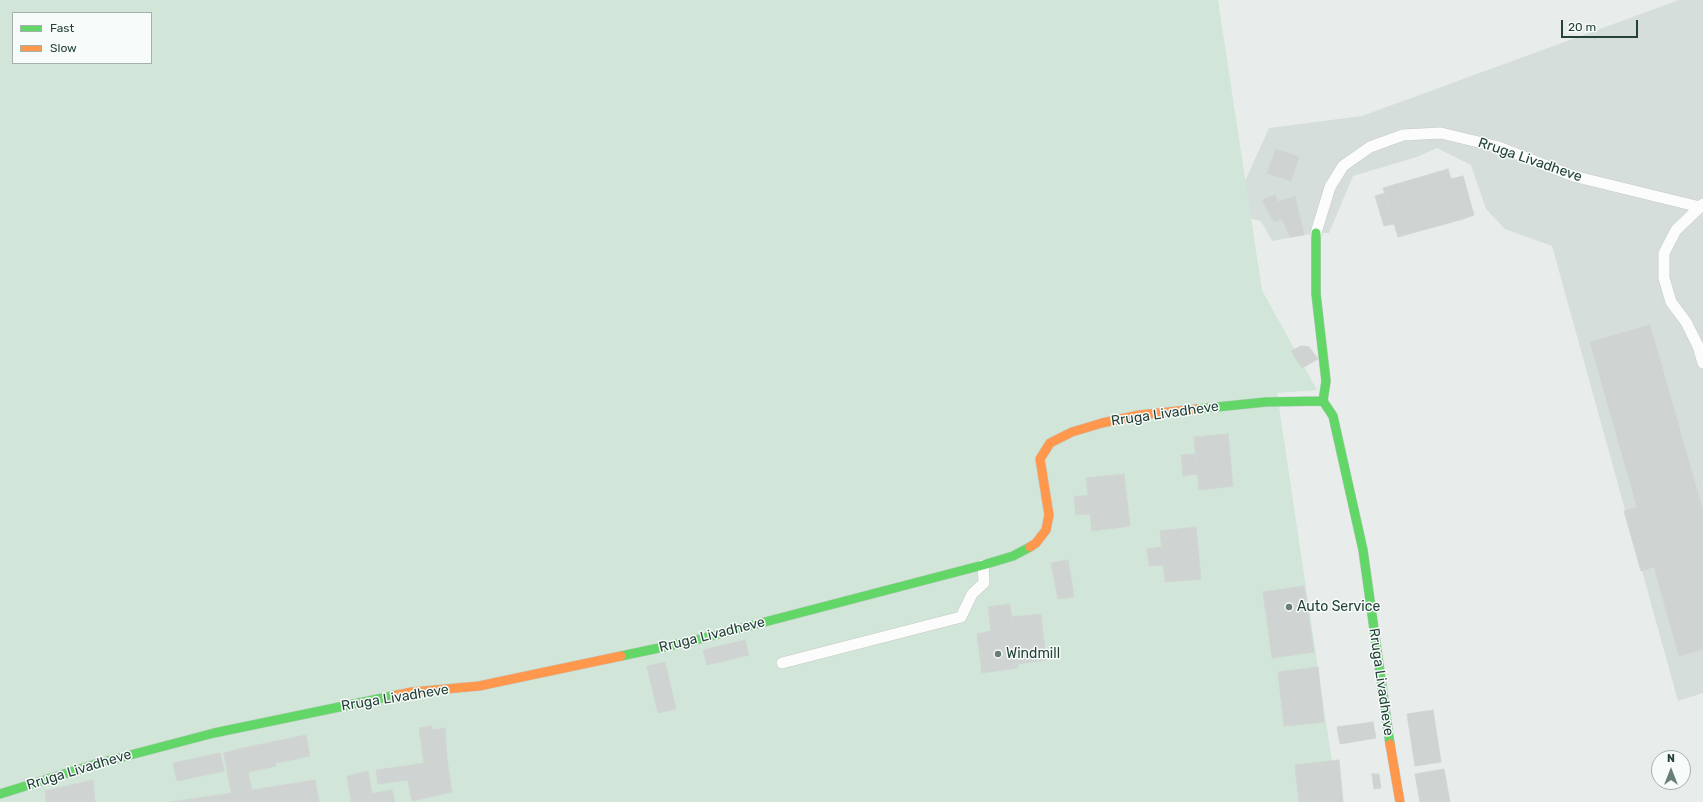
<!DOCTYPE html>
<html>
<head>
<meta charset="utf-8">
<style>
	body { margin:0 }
	#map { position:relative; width:1703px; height:802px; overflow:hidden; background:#e8edeb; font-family:Rubik,sans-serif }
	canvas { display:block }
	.legend { position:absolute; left:12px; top:12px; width:140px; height:52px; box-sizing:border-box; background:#f7fbf9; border:1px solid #a3b1ad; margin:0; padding:5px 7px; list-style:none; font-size:12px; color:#24423a }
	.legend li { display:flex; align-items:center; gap:8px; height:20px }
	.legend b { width:20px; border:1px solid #a3b1ad }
	.north { position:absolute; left:1651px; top:750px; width:40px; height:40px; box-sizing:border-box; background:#f7fbf9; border:1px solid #a3b1ad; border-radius:50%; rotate:0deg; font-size:11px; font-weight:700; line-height:16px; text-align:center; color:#24423a }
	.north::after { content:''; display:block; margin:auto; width:14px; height:18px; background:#697e78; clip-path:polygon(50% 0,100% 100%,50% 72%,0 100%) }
	.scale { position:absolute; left:1561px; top:20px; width:77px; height:18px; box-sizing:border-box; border:2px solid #24423a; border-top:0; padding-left:5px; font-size:12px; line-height:14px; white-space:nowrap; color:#24423a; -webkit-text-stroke:3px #f7fbf9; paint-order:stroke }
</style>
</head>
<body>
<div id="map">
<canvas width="1703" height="802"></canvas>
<ul class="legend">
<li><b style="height:5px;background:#63d668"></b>Fast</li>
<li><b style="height:5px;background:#ff974d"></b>Slow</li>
</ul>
<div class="north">N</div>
<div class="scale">20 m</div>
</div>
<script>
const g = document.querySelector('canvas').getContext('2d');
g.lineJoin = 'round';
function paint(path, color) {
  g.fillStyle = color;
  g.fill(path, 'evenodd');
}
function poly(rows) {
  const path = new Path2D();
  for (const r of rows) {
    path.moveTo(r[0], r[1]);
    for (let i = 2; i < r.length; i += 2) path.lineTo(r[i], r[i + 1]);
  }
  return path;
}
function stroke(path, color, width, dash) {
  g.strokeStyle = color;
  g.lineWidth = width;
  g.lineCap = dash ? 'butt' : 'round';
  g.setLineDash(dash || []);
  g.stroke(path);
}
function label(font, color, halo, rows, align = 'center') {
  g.font = font + ' Rubik,sans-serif';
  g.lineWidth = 3;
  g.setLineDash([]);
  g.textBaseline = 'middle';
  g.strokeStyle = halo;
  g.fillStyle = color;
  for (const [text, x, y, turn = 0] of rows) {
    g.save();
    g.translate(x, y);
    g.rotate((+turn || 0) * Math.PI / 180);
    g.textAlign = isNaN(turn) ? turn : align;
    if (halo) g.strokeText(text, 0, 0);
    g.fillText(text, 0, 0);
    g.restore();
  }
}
paint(poly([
	[1679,0,1703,0,1703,693,1678,701,1552,246,1505,229,1486,209,1471,165,1437,148,1417,157,1353,176,1329,233,1316,233,1272,241,1261,221,1230,214,1269,128,1362,116]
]), '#d6dedb');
paint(poly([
	[0,0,1218,0,1262,290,1317,390,1277,393,1338,802,0,802],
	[13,13,151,13,151,63,13,63]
]), '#d1e6d8');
const building = poly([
	[1276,149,1299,157,1291,181,1267,173,1276,149],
	[1448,169,1463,219,1398,237,1383,188,1448,169],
	[1463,176,1474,215,1463,219,1451,179,1463,176],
	[1385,193,1394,224,1384,226,1375,196,1385,193],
	[1275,195,1278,202,1295,196,1304,235,1290,237,1282,219,1274,222,1262,200,1275,195],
	[1650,325,1703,511,1703,649,1679,656,1654,567,1641,571,1624,511,1637,507,1590,342,1650,325],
	[1301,346,1309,347,1318,359,1302,368,1291,351,1301,346],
	[1228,434,1233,486,1199,490,1194,437,1228,434],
	[1196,454,1198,474,1183,476,1181,455,1196,454],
	[1124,474,1130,526,1092,531,1086,478,1124,474],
	[1088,495,1090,514,1076,515,1074,497,1088,495],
	[1196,527,1201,579,1165,582,1160,531,1196,527],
	[1161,547,1163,565,1149,566,1147,549,1161,547],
	[1068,560,1074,597,1058,599,1051,563,1068,560],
	[1304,586,1314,652,1272,658,1263,592,1304,586],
	[1010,604,1018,668,982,673,977,634,991,631,988,607,1010,604],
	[1041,614,1046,660,1018,664,1012,617,1041,614],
	[745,640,749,655,707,665,703,650,745,640],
	[665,662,676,709,658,713,647,666,665,662],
	[1318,667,1324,722,1284,726,1278,672,1318,667],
	[1433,710,1441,762,1415,766,1407,714,1433,710],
	[1373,722,1376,738,1340,744,1337,727,1373,722],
	[432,726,432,730,445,728,447,760,424,763,419,728,432,726],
	[306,735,310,756,276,763,276,766,248,772,243,748,306,735],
	[243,748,252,790,231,793,224,753,243,748],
	[220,753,224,771,177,781,173,763,220,753],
	[447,760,452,792,412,801,405,766,447,760],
	[1339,760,1343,802,1299,802,1295,765,1339,760],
	[405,766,408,780,378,784,376,770,405,766],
	[1444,769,1450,802,1420,802,1415,774,1444,769],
	[368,771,372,794,370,794,371,802,351,802,347,776,368,771],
	[1372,774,1379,774,1381,788,1374,789,1372,774],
	[93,780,95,802,46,802,45,791,93,780],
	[315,780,319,802,171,802,252,790,315,780],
	[392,790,395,802,371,802,370,794,392,790]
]);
paint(building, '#cfd4d2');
stroke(building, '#d1d6d4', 1);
const lane = poly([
	[1703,204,1676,230,1664,253,1664,278,1671,302,1686,322,1698,346,1703,363],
	[1316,233,1330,187,1343,166,1370,147,1403,135,1441,133,1499,147,1573,176,1700,207],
	[782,663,961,617,972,594,984,583,983,565]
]);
const fast = poly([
	[1316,233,1316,294,1326,381,1323,401,1333,416,1363,550,1390,744],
	[1197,409,1266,402,1323,401],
	[621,656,692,641,983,565,1013,556,1030,547],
	[0,794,96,764,214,733,397,695]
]);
const slow = poly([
	[1030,547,1036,543,1046,530,1049,515,1040,459,1050,443,1072,432,1102,423,1139,415,1197,409],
	[397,695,412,692,479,686,621,656],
	[1390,744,1400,802]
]);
stroke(lane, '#c5cac8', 12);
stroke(fast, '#c3cbc8', 10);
stroke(slow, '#c3cbc8', 10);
stroke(lane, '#fcfcfc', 11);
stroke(fast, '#63d668', 9);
stroke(slow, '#ff974d', 9);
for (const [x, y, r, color] of [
	[1289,607,4,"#697e78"],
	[998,654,4,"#697e78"]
]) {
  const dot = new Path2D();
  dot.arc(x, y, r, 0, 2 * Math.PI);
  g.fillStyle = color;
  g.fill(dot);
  stroke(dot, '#f7fbf9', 1.5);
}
label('14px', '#24423a', '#f7fbf9', [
	["Rruga Livadheve",1530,160,19],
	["Rruga Livadheve",1165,414,-8],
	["Rruga Livadheve",712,635,-14],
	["Rruga Livadheve",1381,682,82],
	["Rruga Livadheve",395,698,-9],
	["Rruga Livadheve",79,770,-17]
]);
label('14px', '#24423a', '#f7fbf9', [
	["Auto Service",1297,607],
	["Windmill",1006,654]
], 'left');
</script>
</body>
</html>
